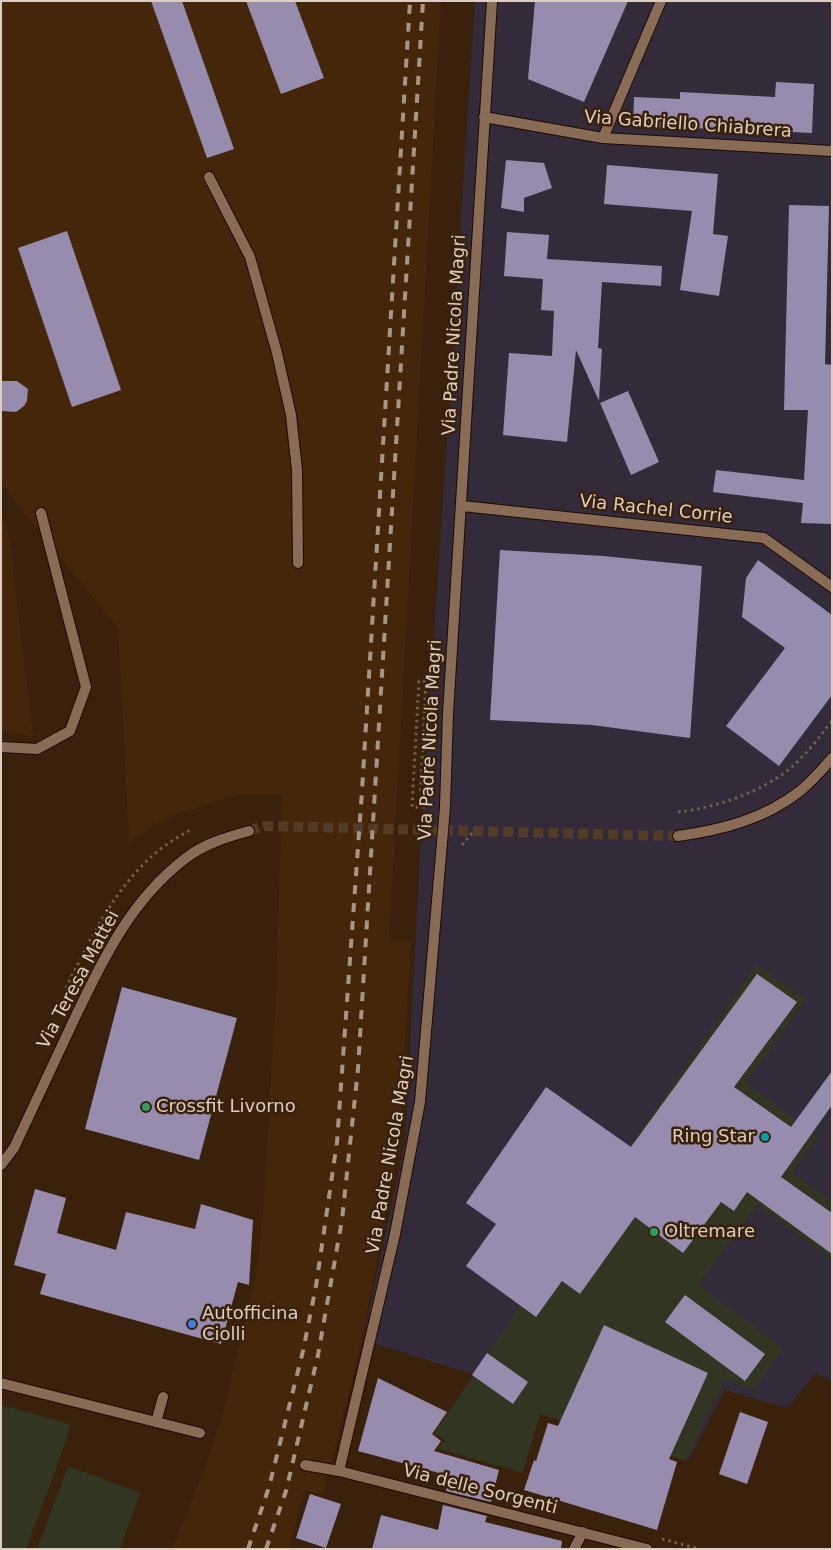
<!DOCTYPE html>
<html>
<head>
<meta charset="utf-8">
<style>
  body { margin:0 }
  #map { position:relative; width:833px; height:1550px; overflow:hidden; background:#39210c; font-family:"DejaVu Sans",sans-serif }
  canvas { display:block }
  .frame { position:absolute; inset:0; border:2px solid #decec1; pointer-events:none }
</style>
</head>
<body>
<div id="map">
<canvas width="833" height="1550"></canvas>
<div class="frame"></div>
</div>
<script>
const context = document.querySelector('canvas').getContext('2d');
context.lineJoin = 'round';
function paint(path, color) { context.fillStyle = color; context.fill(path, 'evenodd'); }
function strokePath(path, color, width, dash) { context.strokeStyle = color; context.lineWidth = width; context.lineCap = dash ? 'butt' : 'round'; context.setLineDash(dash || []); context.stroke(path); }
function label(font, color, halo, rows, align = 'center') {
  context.font = font + ' "DejaVu Sans",sans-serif'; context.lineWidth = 5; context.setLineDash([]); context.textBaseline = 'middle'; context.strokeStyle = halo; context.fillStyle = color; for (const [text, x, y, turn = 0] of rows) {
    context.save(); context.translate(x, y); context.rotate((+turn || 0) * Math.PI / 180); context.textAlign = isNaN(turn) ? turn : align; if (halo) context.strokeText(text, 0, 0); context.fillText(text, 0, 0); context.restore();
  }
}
const built = new Path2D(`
  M1,1h440l-52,939 22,2 -12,201 -39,206 -37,146 -19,-5 -15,59h-117l39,-98 12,-39 34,-141 6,-60 13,-217 6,-200h-41l-72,23 -40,25 -11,-214 -117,-144z
  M1,513l8,23 24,200 -32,-5z`);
const industrial = new Path2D(`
  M475,1h357v1381l-16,-9 -29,35 -62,-18 -36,69 -146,-63 -180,-56 42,-198 15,-287z`);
const green = new Path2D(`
  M756,965l50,34 -60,84 72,54 -26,36 40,28v58l-75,-54 -59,80 85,63 -29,42 -29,-11 -39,82 -146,-47 -17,59 -85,-24 7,-9 -11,-7 199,-292z
  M1,1405l69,19 -4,17 -40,108h-25z
  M68,1466l72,27 -20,56h-83z`);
const building = new Path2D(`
  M151,1h31l52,148 -27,9z
  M246,1h49l29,77 -43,16z
  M535,1h93l-44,101 -56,-23z
  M776,82l38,2 -2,49 -83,-4 -96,-2 1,-30 46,2v-7l95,5z
  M506,160l38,3 8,25 -28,10v14l-23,-4z
  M607,165l111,9 -5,60 15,2 -9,60 -39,-6 12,-79 -88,-7z
  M789,205l40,1 -4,158 7,1v159l-31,-1 2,-20 -90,-11 3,-22 88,10 4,-70h-24z
  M67,231l54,159 -49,17 -54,-159z
  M507,232l42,3 -2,24 115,7 -1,20 -59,-4 -4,66 4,1 -3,52 -23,-51 -9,92 -64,-7 6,-82 43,3 2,-45 -13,-1 2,-31 -39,-3z
  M1,381h16l11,8 -1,12 -3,5 -8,6 -15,-1z
  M628,391l31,71 -28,13 -31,-72z
  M500,550l103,6 99,10 -12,172 -98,-13 -102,-5z
  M758,560l74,55v80l-53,71 -53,-40 59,-78 -43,-31 4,-39z
  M757,974l40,28 -63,85 57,40 41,-56v34l-51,72 51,36v41l-85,-62 -13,19 -13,-9 -38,51 -48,-36 -55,77 -18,-13 -26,36 -70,-51 30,-42 -30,-21 80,-116 85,60z
  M122,987l115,31 -38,142 -114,-31z
  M35,1189l31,9 -9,35 59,17 10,-38 69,17 6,-25 52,16 -4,65 -11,-3 -17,62 -181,-50 6,-20 -32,-9z
  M685,1295l80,59 -20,27 -80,-59z
  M604,1325l104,48 -39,86 8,3 -20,68 -133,-40 10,-30 2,1 12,-38 10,3z
  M487,1353l41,29 -15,22 -41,-29z
  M378,1378l69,34 -15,22 9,7 -7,10 65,19 -8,32 -45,-11 4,-15 -92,-25z
  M740,1412l28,10 -21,62 -28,-10z
  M310,1494l31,10 -15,44 -30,-10z
  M443,1505l44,11 -2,6 77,19 -1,8h-189l9,-34 57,15z`);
const streetTunnel = new Path2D(`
  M249,831l15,-5 414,10`);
const path = new Path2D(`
  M420,804l6,-123h-7l-7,126h15
  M678,812c38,-4 87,-21 116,-47 14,-13 26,-29 38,-44
  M462,845l10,-12
  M66,988c30,-61 62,-129 127,-159
  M662,1539l38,10`);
const lane = new Path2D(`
  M209,177l41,80 27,96 14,62 6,55 1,93
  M1,747l36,2 33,-18 16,-44 -45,-174
  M156,1422l7,-25`);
const street = new Path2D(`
  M484,117l119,21 229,13
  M603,138l58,-137
  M462,506l302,32 68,49
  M678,836c43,-6 87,-17 122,-45 11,-9 22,-21 32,-33
  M1,1165l13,-17c19,-41 38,-82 58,-124 29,-61 58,-124 114,-166 18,-14 41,-21 63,-27
  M1,1383l199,50
  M305,1465l34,6 308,78
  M339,1471l56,-237 25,-132 25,-295 3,-94 44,-712
  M574,1549l9,-17`);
const rail = new Path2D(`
  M248,1549l21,-62 34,-136 13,-65 21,-144 25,-351 48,-790
  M266,1549l20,-58 32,-136 24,-135 16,-151 65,-1068`);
const markers = [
  [146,1107,5,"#2e9e5b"],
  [765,1137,5,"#0f9aa8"],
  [654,1232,5,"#2e9e5b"],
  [192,1324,5,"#3f7fe0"]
];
const streetNames = [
  ["Via Gabriello Chiabrera",688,125,4],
  ["Via Padre Nicola Magri",455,335,-87],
  ["Via Rachel Corrie",656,510,6],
  ["Via Padre Nicola Magri",431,740,-87],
  ["Via Teresa Mattei",79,980,-62],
  ["Via Padre Nicola Magri",391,1155,-80],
  ["Via delle Sorgenti",480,1490,14]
];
const poiNames = [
  ["Crossfit Livorno",156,1107],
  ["Ring Star",755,1137,"right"],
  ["Oltremare",664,1232],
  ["Autofficina",202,1314],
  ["Ciolli",202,1335]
];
paint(built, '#44260b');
paint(industrial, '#332b3a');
paint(green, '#323521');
paint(building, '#978cad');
strokePath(streetTunnel, '#523b27', 10, [10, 5]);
strokePath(lane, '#200900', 12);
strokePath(street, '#200900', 12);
strokePath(path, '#745f4d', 3, [2.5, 4]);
strokePath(lane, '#896c56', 10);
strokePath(street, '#896c56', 10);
strokePath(rail, '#a79585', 4, [9, 9]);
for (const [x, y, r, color] of markers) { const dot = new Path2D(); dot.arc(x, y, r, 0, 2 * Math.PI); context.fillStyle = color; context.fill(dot); strokePath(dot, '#39210c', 2); }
label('18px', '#decec1', '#39210c', streetNames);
label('18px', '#decec1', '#39210c', poiNames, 'left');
</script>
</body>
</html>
